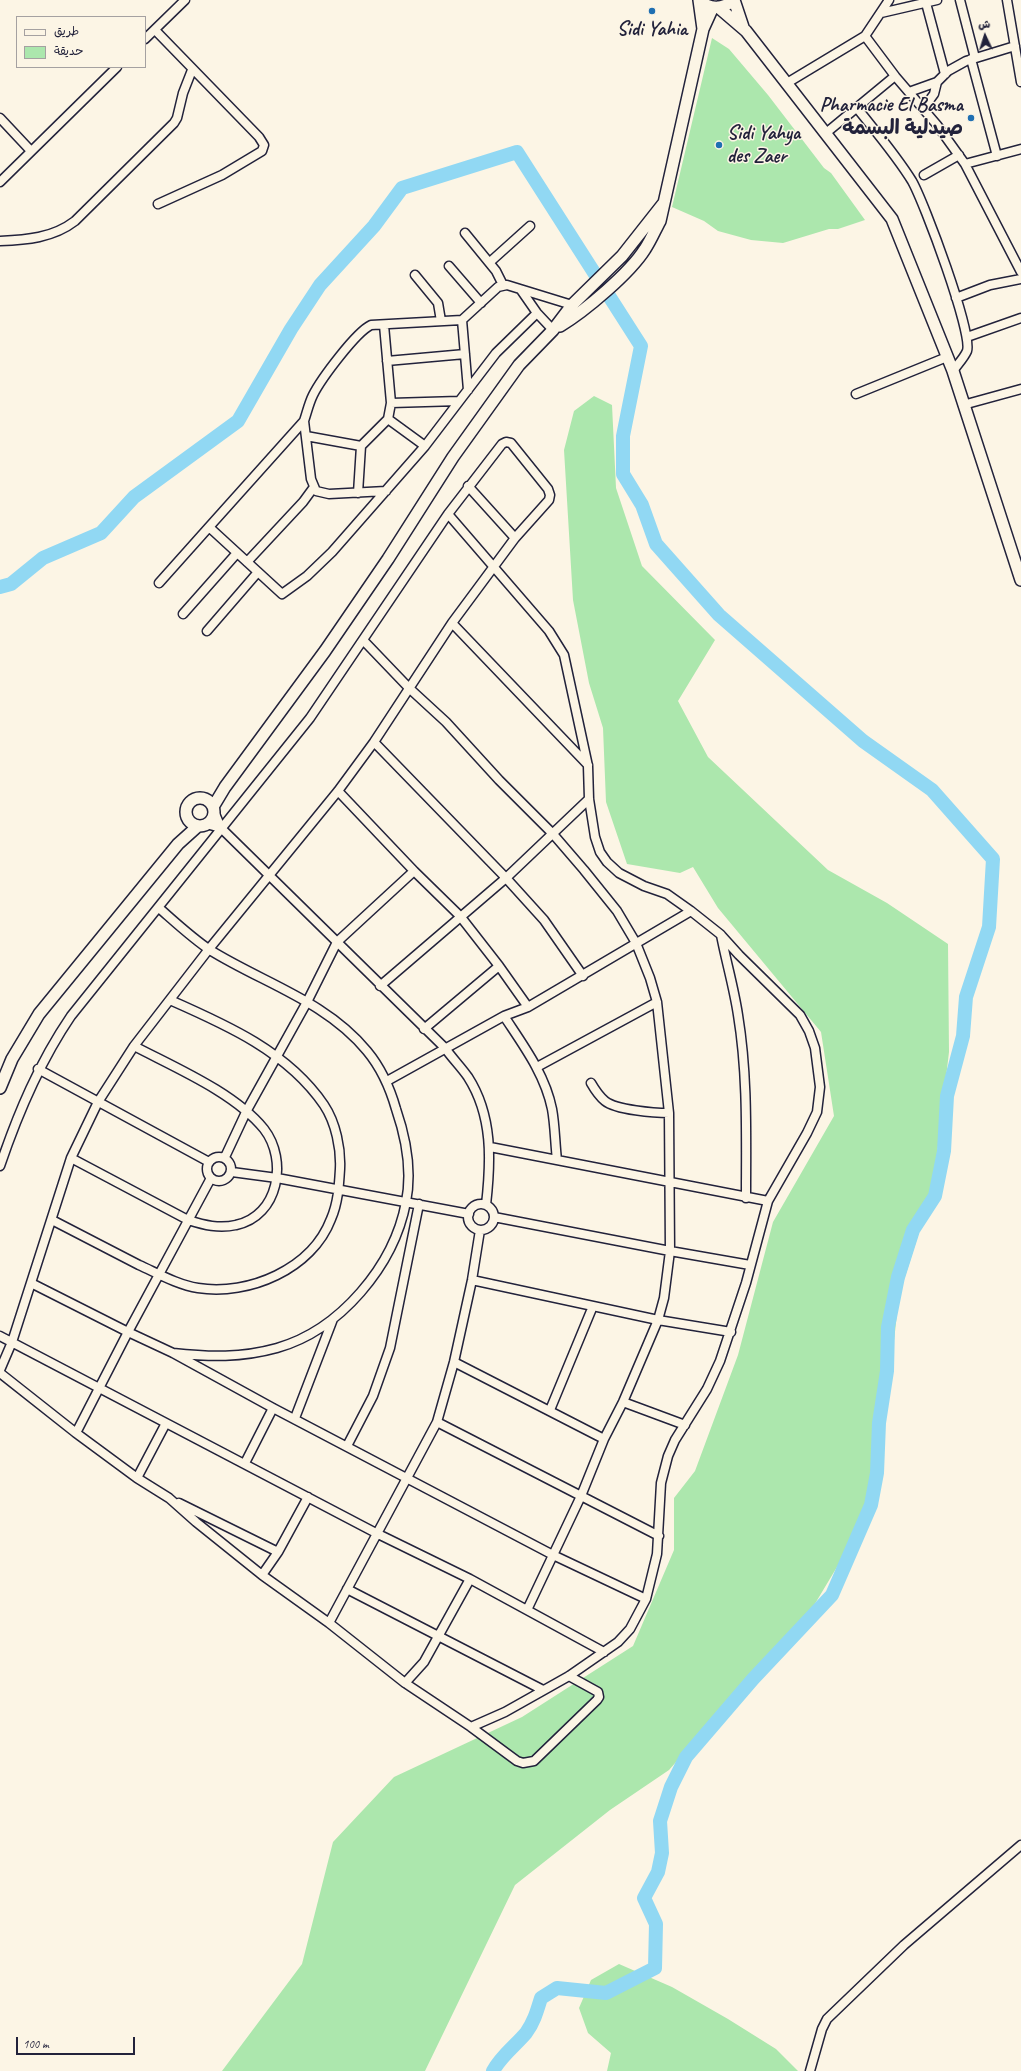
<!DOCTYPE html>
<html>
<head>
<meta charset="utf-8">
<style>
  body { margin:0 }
  #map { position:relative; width:1021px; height:2071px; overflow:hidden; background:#fcf5e5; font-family:Caveat,"Playpen Sans Arabic",sans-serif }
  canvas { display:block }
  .legend { position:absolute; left:16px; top:16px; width:130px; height:52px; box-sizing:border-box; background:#fcf5e5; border:1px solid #a5a1a1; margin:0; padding:5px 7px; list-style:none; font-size:12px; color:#22223b }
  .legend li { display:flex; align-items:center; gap:8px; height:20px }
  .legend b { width:20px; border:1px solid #a5a1a1 }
  .north { position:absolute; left:965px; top:16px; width:40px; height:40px; -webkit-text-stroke:3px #fcf5e5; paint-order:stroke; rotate:356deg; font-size:11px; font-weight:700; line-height:16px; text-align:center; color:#22223b }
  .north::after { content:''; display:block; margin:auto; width:14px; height:18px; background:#22223b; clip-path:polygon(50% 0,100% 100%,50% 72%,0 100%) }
  .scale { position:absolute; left:16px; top:2037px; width:119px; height:18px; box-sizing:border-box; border:2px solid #22223b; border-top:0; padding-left:5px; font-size:12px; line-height:14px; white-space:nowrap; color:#22223b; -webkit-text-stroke:3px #fcf5e5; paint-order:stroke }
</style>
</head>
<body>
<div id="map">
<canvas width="1021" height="2071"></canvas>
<ul class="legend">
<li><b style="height:5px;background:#fcf5e5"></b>طريق</li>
<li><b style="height:11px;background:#ace7ad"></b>حديقة</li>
</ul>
<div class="north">ش</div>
<div class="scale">100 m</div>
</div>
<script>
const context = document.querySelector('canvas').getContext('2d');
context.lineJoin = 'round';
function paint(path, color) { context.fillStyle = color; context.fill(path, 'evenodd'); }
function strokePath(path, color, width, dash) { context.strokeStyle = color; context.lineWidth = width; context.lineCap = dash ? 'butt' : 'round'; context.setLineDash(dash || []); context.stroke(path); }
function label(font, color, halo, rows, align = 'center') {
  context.font = font + ' Caveat,"Playpen Sans Arabic",sans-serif'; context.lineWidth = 3; context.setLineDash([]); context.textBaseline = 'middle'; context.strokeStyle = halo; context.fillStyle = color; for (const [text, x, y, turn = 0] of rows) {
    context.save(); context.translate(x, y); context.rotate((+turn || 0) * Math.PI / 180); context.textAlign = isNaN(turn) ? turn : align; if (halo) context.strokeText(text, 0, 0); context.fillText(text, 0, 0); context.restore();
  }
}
const green = new Path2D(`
  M712,38l17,11 39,46 56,73 7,5 34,47 -27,9h-9l-46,14 -32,-3 -33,-9 -14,-10 -32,-14z
  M594,396l18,9 4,83 26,78 73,74 -37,61 30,56 120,113 59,33 61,41 1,108 -16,136 -34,108 -23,206 -63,105 -144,163 -59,40 -95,75 -90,186h-203l80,-107 31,-122 61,-65 128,-60 111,-71 41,-96v-52l21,-27 43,-116 35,-133 61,-106 -13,-84 -103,-124 -25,-41 -13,6 -53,-9 -21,-62 -3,-74 -14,-45 -16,-83 -9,-150 10,-39z
  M619,1964l53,23 56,32 48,30 22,22h-191l4,-18 -23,-20 -9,-25 12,-28z`);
const river = new Path2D(`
  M0,587l11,-3 32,-26 58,-25 33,-36 104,-76 53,-92 29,-44 54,-59 28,-38 115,-36 124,194 -18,90v38l19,31 14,39 63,71 144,126 69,49 61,69 -4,68 -23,70 -3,39 -16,60 -3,55 -9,45 -22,34 -15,47 -10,50 -1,44 -8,52 -2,50 -6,32 -39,90 -79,84 -67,78 -15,30 -11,34 2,32 -4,19 -14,26 12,26 -1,44 -49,25 -49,-5 -16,10c-4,13 -7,24 -15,35 -11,13 -25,23 -33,38`);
const street = new Path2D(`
  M960,0l15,58
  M1007,0l14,82
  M926,3l19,71
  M881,13l56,-13
  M155,30l104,107 5,8 -2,6 -40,24 -64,29
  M145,39l40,-39
  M971,59l26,97
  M895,76l42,49 28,39 56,108
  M787,83l78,-47 24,-36
  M909,92l28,-10 11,-11 18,-10 49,-15
  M857,108c19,24 39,47 55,73 12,21 61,152 55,170 -3,7 -10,14 -14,20
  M923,109l11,-15 3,-12
  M0,118l31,33
  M826,133l69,-57 -30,-40
  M965,164l56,-15
  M924,175l35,-20
  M0,182l117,-115
  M465,233l31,38 7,14
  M0,241c26,-1 53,-3 75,-20l99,-98 3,-5 6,-25 9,-23
  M490,262l40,-36
  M449,266l32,37
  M415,275l23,28 3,18
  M521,290l16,23 16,17
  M956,298l34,-13 31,-6
  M537,313l-41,40 -71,93 -93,106 -25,24 -25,18 -73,-67 95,-106c3,-9 5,-18 9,-26 8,-16 43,-63 58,-70l91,-5 36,-33 9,-2 65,20
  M462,320l6,70
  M384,325l7,78 68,-2
  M967,337l54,-19
  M387,361l78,-7
  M856,394l91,-37
  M963,405l58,-16
  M388,419l37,27
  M304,421l7,58 5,12 13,3 57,-3
  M306,436l55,10
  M468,486l47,52
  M358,493l3,-47 27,-27 3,-16
  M448,514l101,117 15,24 24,111 1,33 6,38 5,15 7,10 12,11 25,13 23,8 24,17 29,23 19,21 61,60 9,16 6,17 5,39 -3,25 -10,21 -39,68 -22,82 -26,78 -13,28 -32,51 -7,16 -7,27 -4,71 -11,45 -16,30 -12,13 -49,34 -64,36 -34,15
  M247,562l56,-60 11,-15
  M159,583l50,-56
  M183,614l54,-61
  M452,623l136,142
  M207,631l51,-59
  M363,640l46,48 37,34 53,58 54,54 31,36 33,41 19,32 14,35 7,24 12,111 1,138 -6,47 -6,22 -35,82 -19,37 -23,57 -54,114
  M374,742l132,136 38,42 39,56
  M338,791l76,80 46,45 39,50 29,41
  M214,811l7,17 224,220c7,10 16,19 23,29 25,39 23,84 18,128
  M206,824l15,4
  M159,908c16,14 33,30 51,42 53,33 116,51 157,101 15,18 23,37 29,58 10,29 16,63 10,93 -12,64 -66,128 -129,146 -36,10 -67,9 -104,5
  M721,935c5,26 13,53 17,80 10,61 8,122 8,183
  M380,986l126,-108 83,-79
  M504,1016c19,29 41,58 48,93 3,16 3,34 5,51
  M424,1029l75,-63
  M537,1067l120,-65
  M38,1069l171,93
  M387,1081l117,-65 24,-9 163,-96
  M591,1083c4,7 8,13 14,18 11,9 50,12 64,12
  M490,1147l278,54
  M207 1169a12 12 0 1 1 24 0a12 12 0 1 1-24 0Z
  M225,1157l22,-47 60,-108 30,-60 77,-71
  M71,1158l117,62c16,5 31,9 48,5 43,-9 52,-65 28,-96 -29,-36 -88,-61 -130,-83
  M0,1166c18,-53 39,-103 71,-150l239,-298 138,-204 54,-70 4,-2 5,1 37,46 2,6 -1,5 -34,38 -63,85 -78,119 -36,49 -129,158 -75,97 -36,56 -27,56 -59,184 -12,28
  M232,1172l45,6 192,36
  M468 1217a13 13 0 1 1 26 0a13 13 0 1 1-26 0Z
  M494,1217l176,34 80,14
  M52,1220c29,15 58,30 87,45 18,8 39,20 59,23 51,8 114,-19 133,-69 7,-16 8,-33 9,-50 1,-20 -4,-46 -16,-64 -36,-53 -97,-80 -154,-105
  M472,1280l186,40 73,12
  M31,1283l97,49 45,21 100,55 280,147 93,44
  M0,1336l376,197 94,46 134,73
  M454,1362l150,77
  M0,1373l76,60 61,45 32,20 27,24 66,53 67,48 76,60 66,44 46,34 6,2 11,-2 63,-61 2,-3 -1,-5 -29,-16
  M623,1402l62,23
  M550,1410l43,-104
  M295,1418l38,-99
  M437,1422l222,114
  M76,1433l52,-101 83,-154
  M347,1446l26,-50 17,-48 29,-144
  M245,1463l28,-55
  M137,1478l29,-55
  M179,1503l99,49 -16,23
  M278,1552l30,-55
  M347,1589l196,101
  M329,1623l108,-201 17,-60 18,-82 8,-50
  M405,1683l19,-21 46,-83
  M810,2071l12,-42 5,-10 77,-74 117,-100`);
const secondary = new Path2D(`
  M699,0c11,10 24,9 35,0
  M699,0l4,29
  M734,0l9,27
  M718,7l28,24 146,188 61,152 68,209
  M560,326c25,-15 70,-53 85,-77 6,-9 10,-19 15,-28l43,-192 10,-22
  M186 812a14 14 0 1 1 28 0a14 14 0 1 1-28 0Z
  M213,807l12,-20 100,-136 63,-92 65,-102 66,-92 34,-35 19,-25 50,-49 41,-52
  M0,1088l12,-29 27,-45 139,-170 20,-18`);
const markers = [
  [652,11,4,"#1f6fb2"],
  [971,118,4,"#1f6fb2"],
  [719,145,4,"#1f6fb2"]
];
const poiNames = [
  ["Sidi Yahia",652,30],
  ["Pharmacie El Basma",963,106,"right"],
  ["صيدلية البسمة",963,129,"right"],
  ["Sidi Yahya",727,134,"left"],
  ["des Zaer",727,157,"left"]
];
paint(green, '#ace7ad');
strokePath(river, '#91d8f3', 14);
strokePath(street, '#22223b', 11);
strokePath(secondary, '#22223b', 14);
strokePath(street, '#fcf5e5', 8);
strokePath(secondary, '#fcf5e5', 11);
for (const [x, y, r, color] of markers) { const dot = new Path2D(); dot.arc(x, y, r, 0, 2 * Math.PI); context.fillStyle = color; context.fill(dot); strokePath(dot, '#fcf5e5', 1.5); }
label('bold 20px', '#22223b', '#fcf5e5', poiNames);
</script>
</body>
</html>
